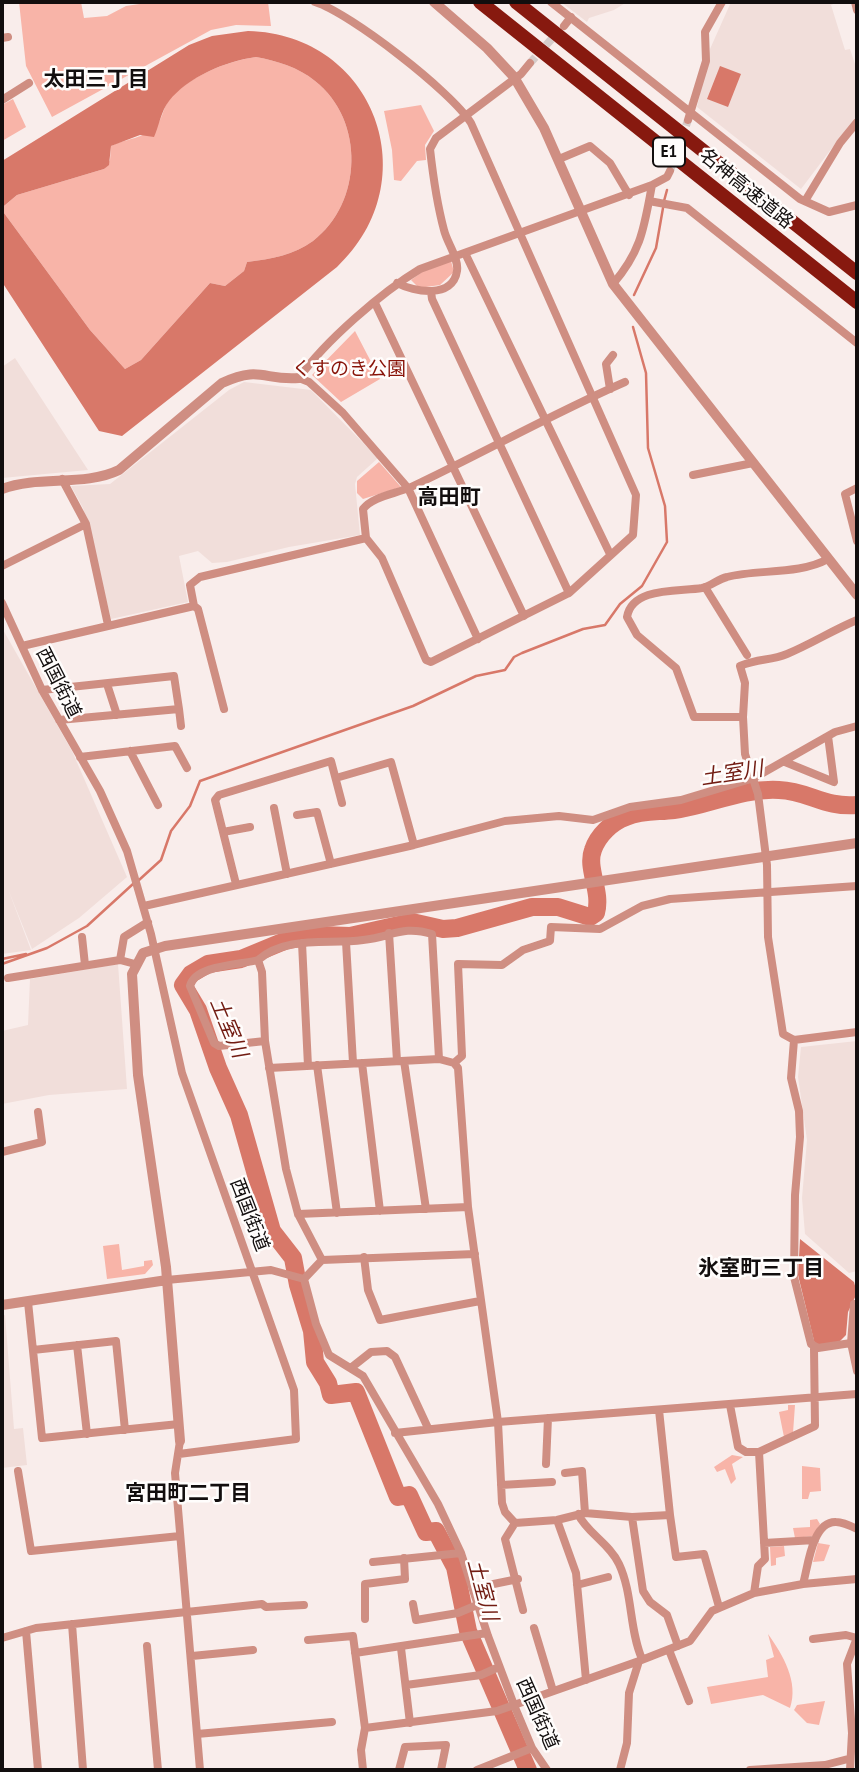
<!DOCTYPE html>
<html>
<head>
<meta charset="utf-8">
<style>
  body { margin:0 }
  #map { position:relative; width:859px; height:1772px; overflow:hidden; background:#f9edeb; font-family:"PT Sans Narrow",sans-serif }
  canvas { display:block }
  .frame { position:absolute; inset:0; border:4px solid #120e0e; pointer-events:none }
</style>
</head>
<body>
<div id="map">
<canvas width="859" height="1772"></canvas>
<div class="frame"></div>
</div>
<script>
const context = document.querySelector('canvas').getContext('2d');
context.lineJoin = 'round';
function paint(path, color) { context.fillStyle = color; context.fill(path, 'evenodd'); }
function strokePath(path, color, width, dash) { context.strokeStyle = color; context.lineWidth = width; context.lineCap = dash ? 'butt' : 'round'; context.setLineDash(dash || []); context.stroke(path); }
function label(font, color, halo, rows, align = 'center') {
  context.font = font + ' "PT Sans Narrow","Noto Sans JP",sans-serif'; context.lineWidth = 5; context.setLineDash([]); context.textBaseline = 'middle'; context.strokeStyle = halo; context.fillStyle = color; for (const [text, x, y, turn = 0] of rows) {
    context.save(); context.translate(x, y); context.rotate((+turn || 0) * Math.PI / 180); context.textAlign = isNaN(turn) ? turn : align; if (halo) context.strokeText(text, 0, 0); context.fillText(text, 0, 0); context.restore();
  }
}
const built = new Path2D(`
  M561,2h66l-13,8 -25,8 -2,4z
  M731,2h107l-7,3 14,45 5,-1 7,21v45l-56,74 -104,-82 13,-58z
  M15,358l73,112 -86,8v-111z
  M244,382l67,8 67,68 -21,19 -2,7 5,51 -71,12 -62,15 -15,1 -14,-12 -19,5 9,46 -77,17 -28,-111 -12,-22 39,-2 119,-94z
  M2,628l70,123 55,126 -48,41 -47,31 -24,-60 23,61 -29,4z
  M118,964l9,125 -78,6 -47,9v-73l26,-6 2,-46z
  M857,1041v230l-8,2 -44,-39 -3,-36 5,-58 -9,-63 3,-30z
  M5,1315l9,114 9,-1 4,37 -25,3v-152z`);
const green = new Path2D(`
  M19,2h62l3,16 23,-2 19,-10 27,-4h115l3,24 -35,-1 -25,5 -159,87 -26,-51z
  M256,57c21,4 42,10 59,24 50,39 48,122 -2,160 -19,14 -42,18 -66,21l-3,9 -19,15 -15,-3 -69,77 -16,9 -35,-39 -86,-117 -1,-6 14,-12 87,-26 6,-9 1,-14c14,-7 35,-8 45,-20 6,-6 7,-17 12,-25 19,-24 59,-40 88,-44z
  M13,99l13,28 -24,14v-36z
  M421,105l13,26 -9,14 1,15 -9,1 -16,20 -7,-1 -2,-30 -8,-39z
  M451,261l3,11 -14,13 -21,3 -8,-8 11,-8z
  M355,331l25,48 -39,23 -29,-27z
  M379,462l22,25 -38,12 -6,-6v-12z
  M119,1244l3,26 22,-4v-5l8,-1 1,5 -8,9 -38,5 -4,-33z
  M788,1405h7l-2,28 -9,4 -5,-25 9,-2z
  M732,1455l11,2 -11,7 4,15 -5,5 -6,-15 -8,3 -3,-5z
  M802,1466l18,2 1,23 -11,1 -2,7h-6z
  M817,1519l3,5 -7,12 -18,2 -2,-10 17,-1v-7z
  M818,1543l12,2 -6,16 -11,1z
  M784,1546l1,10 -9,2v7l-5,1 -1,-19z
  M768,1634c15,21 31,48 22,74l-27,-13 -52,9 -4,-17 61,-10 -2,-17 8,-3z
  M825,1701l-6,24 -12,-2 -13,-13 3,-5z`);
const water = new Path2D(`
  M248,31c127,3 181,150 89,236l-215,169 -23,-5 -97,-149v-121l187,-116 23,-9zM256,57c21,4 42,10 59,24 50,39 48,122 -2,160 -19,14 -42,18 -66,21l-3,9 -19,15 -15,-3 -69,77 -16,9 -35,-39 -86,-117v-7l13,-11 87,-26 5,-4 2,-19 29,-11 14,2c5,-11 7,-26 15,-36 19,-24 57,-40 87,-44z
  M720,66l21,8 -13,33 -21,-8z
  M800,1239l54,43 3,11 -9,19 -2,23 -7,7 -24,3 -17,-70z`);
const stream = new Path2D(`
  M664,201l3,-11
  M634,295l22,-47 7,-40
  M139,880l22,-20 10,-29 19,-25 10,-25 213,-75 63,-30 29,-6 9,-13 8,-4 61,-24 22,-4 15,-21 22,-18 25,-44 -2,-36 -17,-58 -2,-75 -13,-46
  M2,959l24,-5
  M2,964l45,-16 40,-22 46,-42`);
const river = new Path2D(`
  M528,1770l-60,-139 -13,-64 -19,-36 -10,1 -17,-37 -11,2 -42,-105 -25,3 -3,-12 -13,-21 -3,-31 -14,-46 -5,-27 -21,-27 -33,-116 -21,-47 -20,-58 -15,-25 8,-11 17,-10 33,-5 46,-19 32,-5 31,1 62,-14 31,7 14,-1 75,-21h26l32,10 6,-4c6,-22 -10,-45 -3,-63 5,-15 19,-28 33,-33 16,-7 32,-5 48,-7 37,-5 66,-22 105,-20 30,1 45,18 78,15`);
const minorTunnel = new Path2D(`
  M530,63l28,-31
  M670,171l18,-51`);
const minor = new Path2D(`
  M315,2c35,11 137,90 156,121l165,372 -3,40 -64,58 -138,69 -5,-2 -44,-102 -16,-20 -3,-29c10,-13 33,-15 48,-22 72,-34 141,-73 214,-105
  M551,2l249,197 29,13 28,-7
  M855,2l2,8
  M564,26l7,-9
  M2,38l6,-1
  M2,100l27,-17
  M688,120l18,-59 -1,-29 17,-30
  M559,159l31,-13 20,17 19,32
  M649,201l38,7 170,135
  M805,201l35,-58 17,-21
  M465,253l145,301
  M397,283c17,9 56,16 60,-12 2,-13 -10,-28 -13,-41 -7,-26 -11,-54 -14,-81l6,-11 85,-64 9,-11
  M613,284c29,-34 31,-57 39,-99l15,-8 3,-6
  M431,291l1,8 137,294
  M375,303l149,313
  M610,389l-4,-25 7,-9
  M693,475l60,-12
  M62,479l24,45 22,101
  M857,488l-12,6 12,47
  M828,559c-29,16 -71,10 -101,18 -9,2 -16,9 -25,11 -22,4 -70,-2 -75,29l10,18 39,33 18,49h49l2,37 13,40 9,71 1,72 15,97 11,6 63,-8
  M2,566l84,-42
  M705,587l42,68
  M2,603l40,87 58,101 27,60 24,83 31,139 112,317 2,49 -117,15
  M194,606l-4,-21 10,-8 166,-39
  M478,639l-70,-151 -65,-75 -34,-31 -10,-4c26,-37 83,-86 121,-109l232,-84
  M22,646l172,-40 4,3 26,100
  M107,684l10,31
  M42,690l132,-14 5,33
  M743,717l2,-34 -5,-17c19,-8 30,-5 47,-12 24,-10 46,-24 70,-34
  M59,720l120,-11 2,17
  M130,751l28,54
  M80,757l95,-11 12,22
  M785,762l49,20 -6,-46
  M336,778l55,-16 23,83
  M274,808l13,66
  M297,815l20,-3 14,52
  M223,832l27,-5
  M236,884l-21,-84 4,-5 112,-34 11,42
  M144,906l270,-61 91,-24 54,-5 34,4 37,-13 51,-7 73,-22 81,-46 22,-6
  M389,933l8,128
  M82,937l3,28
  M346,942l7,121
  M302,943l6,123
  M120,960l4,-23 24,-15
  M258,960c-18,5 -63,5 -68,26l24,57 5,3 46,-5
  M8,978l112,-18 15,4
  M794,1040l-3,38 8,33 1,26 -5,58 -1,82 17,67 7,4 33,-5 6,28
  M404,1061l22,148
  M362,1063l18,148
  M454,1063l8,-7 -4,-92 44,1 21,-15 27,-9 1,-14 49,2 42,-23 28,-7 187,-13
  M317,1065l20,148
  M269,1068l170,-9 15,4 4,5 10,139 30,215 4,81 3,9 10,11 42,-3 28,-7 47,4 38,-2 -11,-105
  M2,1152l40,-10 -4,-30
  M298,1214l170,-7
  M364,1257l4,33 12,30 100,-19
  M322,1260l-24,-46 -12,-45 -21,-128 -3,-69 -4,-12c29,-25 70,-15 105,-20 29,-3 39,-15 69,-6l7,125
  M304,1279l18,-19 153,-6
  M167,1280l104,-10 33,9 12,45 13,31 34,21 75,128 23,49 27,83 26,69 18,43 15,22
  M28,1302l14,136 137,-14
  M851,1343l3,-39
  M77,1345l10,89
  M33,1350l83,-9 9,89
  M352,1367l19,-15 16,-1 8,6 33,71
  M730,1405l8,42 8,5h13
  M395,1433l103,-11 359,-28
  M180,1441l-5,32 25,297
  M546,1464l2,-46
  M18,1471l13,80 149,-15
  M565,1473l17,-2 3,42
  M501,1485l51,-3
  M578,1514c9,19 31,29 41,50 14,30 10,65 23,95
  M670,1515l6,42 28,-3 15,53
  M632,1517l11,74 7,11 17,13 11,31
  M557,1520l19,53 10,107
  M515,1523l-10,16 18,71
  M764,1543l51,-3
  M373,1562l88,-9
  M803,1584c5,-17 9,-63 33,-62 7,0 15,4 21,7
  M577,1585l31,-8
  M474,1588l44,-9
  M754,1593l49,-9 54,-5
  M413,1604l3,16 42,-7 19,-8
  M365,1619v-35l40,-5 -1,-21
  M72,1624l11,146
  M534,1628l19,63
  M26,1631l12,139
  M2,1638l34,-10 226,-24 4,3 38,-2
  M813,1639l33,-4 11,3
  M308,1640l45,-4 12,92 -4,22 2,20
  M147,1646l11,124
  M401,1648l9,75
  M669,1650l20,51
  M355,1653l132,-20
  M192,1656l61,-6
  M406,1685l75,-10 18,-8
  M365,1728l132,-17 142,-50
  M197,1734l135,-12
  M399,1770l6,-23 41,-2 -5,25
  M477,1770l55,-22
  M620,1770l7,-27 2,-50 10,-32 51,-20 22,-30 42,-18 4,-27 7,-7 -6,-107 56,-26 -1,-78
  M750,1770l75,-5 23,-6
  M850,1770l2,-37 -5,-69 10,-26`);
const tertiary = new Path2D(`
  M434,2l53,46 27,29 30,51 69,156 244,311
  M2,489c37,-14 82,-2 117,-19l103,-87c39,-18 42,-2 77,-5
  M2,1305l165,-25
  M180,1441l-14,-174 -28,-192 -6,-101 11,-21 22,-7 692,-103`);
const motorway = new Path2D(`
  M480,2l377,300
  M516,2l341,271`);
const shields = [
  [669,152,32]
];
const shieldNames = [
  ["E1",669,152]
];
const streetNames = [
  ["名神高速道路",746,189,39],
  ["西国街道",58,683,63],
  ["西国街道",249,1215,69],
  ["西国街道",537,1714,66]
];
const parkNames = [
  ["くすのき公園",349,370]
];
const neighbourhoodNames = [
  ["太田三丁目",96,80],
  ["高田町",449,498],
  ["氷室町三丁目",761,1269],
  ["宮田町二丁目",188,1494]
];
const waterNames = [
  ["土室川",732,774,-9],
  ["土室川",228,1028,67],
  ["土室川",482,1590,75]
];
paint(built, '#f1deda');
paint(green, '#f8b4a8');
paint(water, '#d87869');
strokePath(stream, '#d87869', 2.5);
strokePath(river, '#d87869', 18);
strokePath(minorTunnel, '#d6ccca', 8, [8, 4]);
strokePath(minor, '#cf8e82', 8);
strokePath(tertiary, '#cf8e82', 10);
strokePath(motorway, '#87190f', 14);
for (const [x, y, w] of shields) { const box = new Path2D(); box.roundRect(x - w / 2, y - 14.5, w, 29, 5); context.fillStyle = '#fffdfc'; context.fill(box); strokePath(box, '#120e0e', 2); }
label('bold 18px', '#120e0e', null, shieldNames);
label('19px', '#120e0e', '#fffdfc', streetNames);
label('19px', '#881308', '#fffdfc', parkNames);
label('bold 21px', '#120e0e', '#fffdfc', neighbourhoodNames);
label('italic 21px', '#721c12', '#fffdfc', waterNames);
</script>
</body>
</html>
